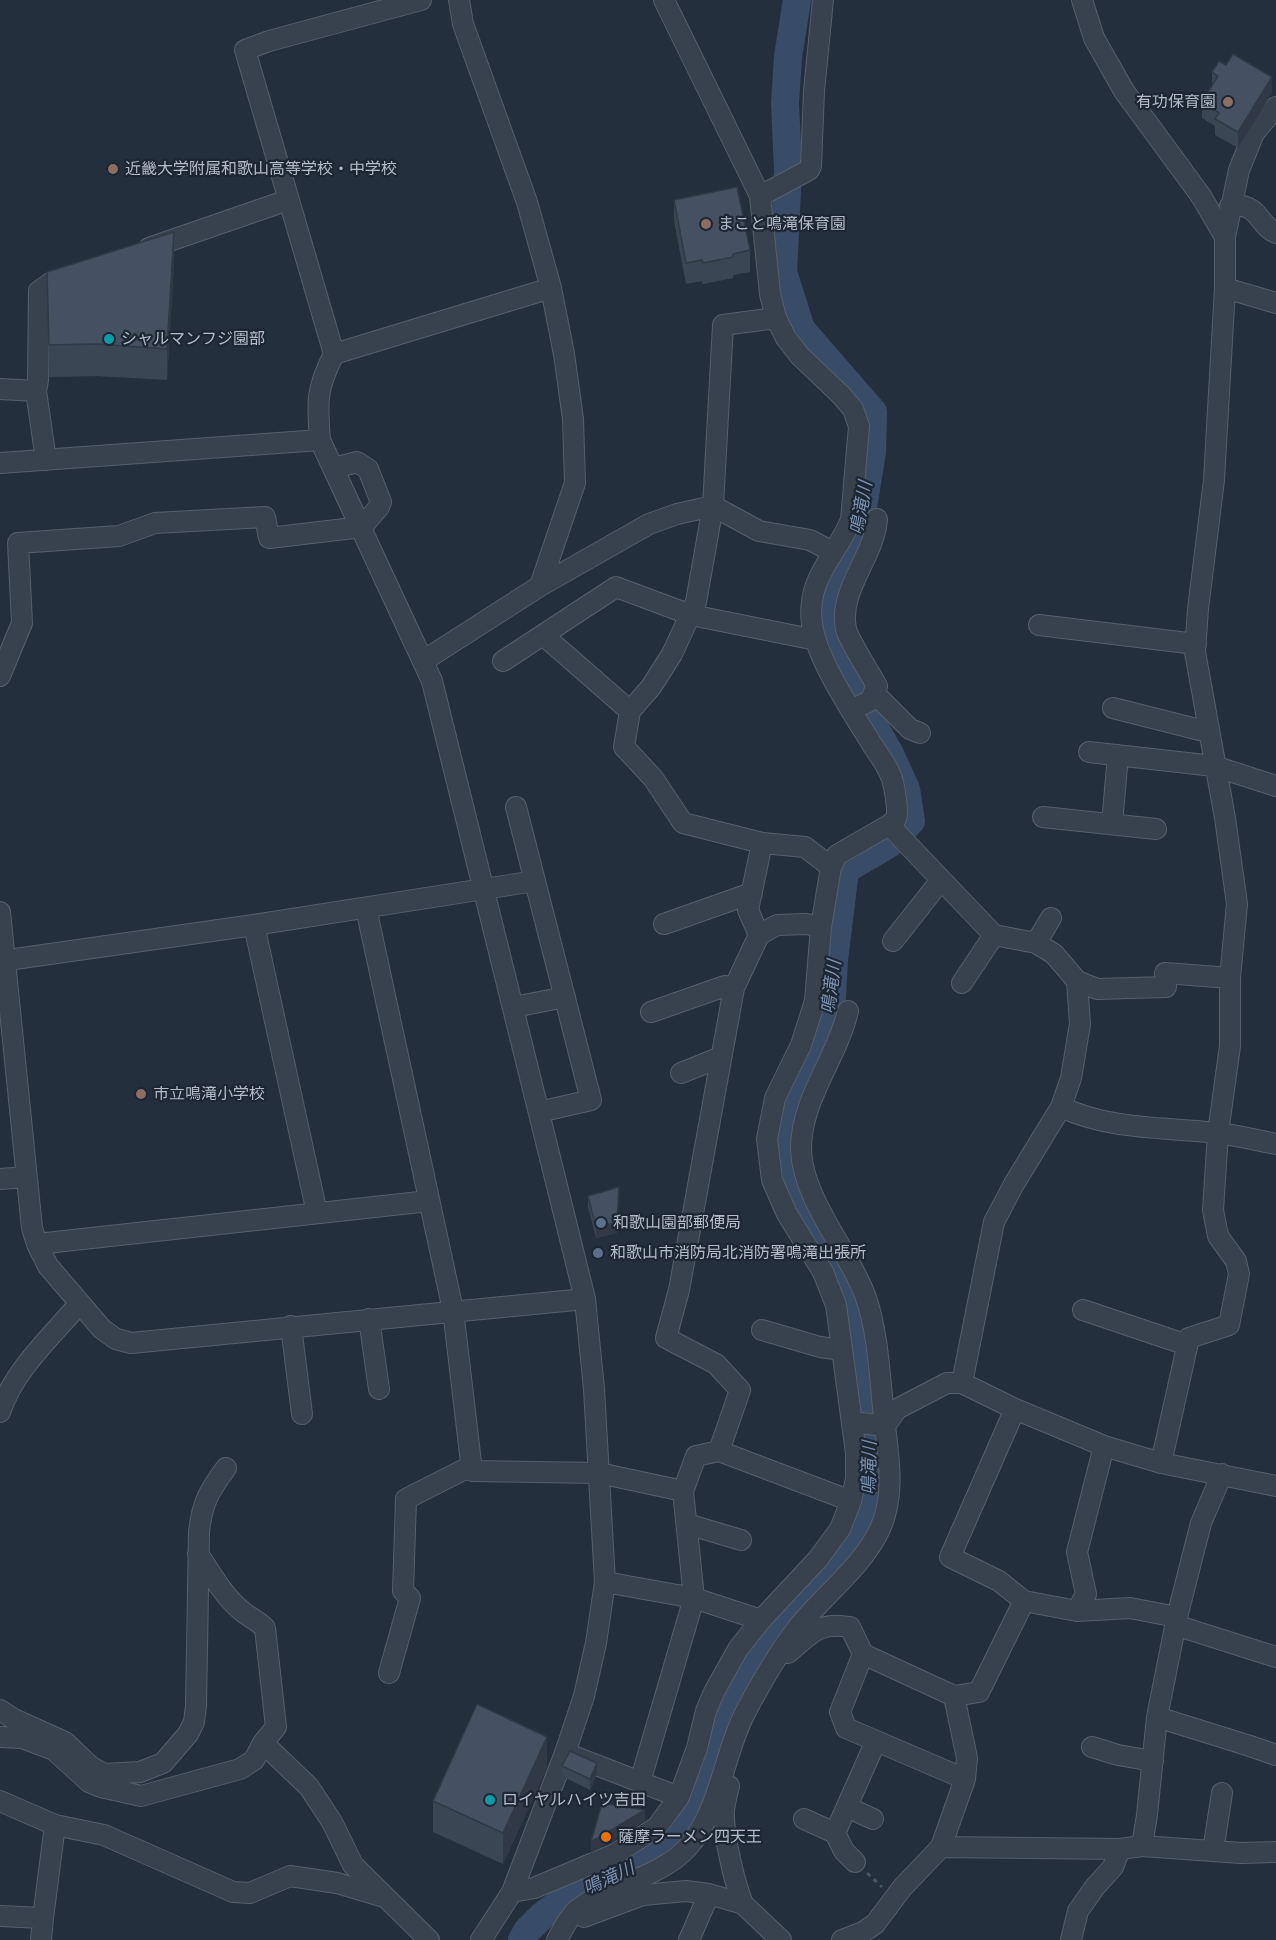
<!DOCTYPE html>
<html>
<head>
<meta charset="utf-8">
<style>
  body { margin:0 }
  canvas { display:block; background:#242f3e }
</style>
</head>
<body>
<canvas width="1276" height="1940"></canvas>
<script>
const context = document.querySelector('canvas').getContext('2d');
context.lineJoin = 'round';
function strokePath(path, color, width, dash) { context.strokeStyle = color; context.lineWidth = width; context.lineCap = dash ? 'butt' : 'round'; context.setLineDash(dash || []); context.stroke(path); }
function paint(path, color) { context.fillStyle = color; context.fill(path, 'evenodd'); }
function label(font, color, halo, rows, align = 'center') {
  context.font = font + ' "Open Sans","Noto Sans JP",sans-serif'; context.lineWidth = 4.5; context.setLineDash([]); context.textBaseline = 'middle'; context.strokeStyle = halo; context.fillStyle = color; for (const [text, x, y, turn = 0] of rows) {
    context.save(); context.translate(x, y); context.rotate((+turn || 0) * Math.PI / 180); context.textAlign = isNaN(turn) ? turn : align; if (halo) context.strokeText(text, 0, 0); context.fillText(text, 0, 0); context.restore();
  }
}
const river = new Path2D(`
  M522,1940l5,-9 15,-15 20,-15 83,-39 27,-25 17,-22 52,-127 26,-41 55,-61 24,-34 22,-40 5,-24v-44l-15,-98 -13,-60 -53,-99 -2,-35v-28l41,-110 3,-54 11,-90 44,-26 22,-23 -5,-32 -16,-35 -54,-94 -8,-50 14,-38 16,-34 14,-86 1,-40 -72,-83 -18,-57 5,-103 -3,-66 3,-46 9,-57`);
const path = new Path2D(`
  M867,1873l15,14`);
const minor = new Path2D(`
  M421,0l-152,41 -24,9 89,304c-18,35 -17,48 -14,86l112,241 153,618 9,90 11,193 -9,61 -12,53 -19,57 -53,139 -31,48
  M459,0l4,24 64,178 24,86 13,66 9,65 2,64 -35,103
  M1082,0l12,38 30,53 77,105 24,41
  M760,196l49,-26 2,-4 3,-75 9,-91
  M1230,206c5,0 11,-1 16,1 13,4 17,21 30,26
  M149,248l139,-48
  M1225,288l51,15
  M776,318l-53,7 -10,181 -17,96 -24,52 -21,33 -21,24 -6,36 29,31 30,45 79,20 43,4 26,20
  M334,354l217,-66
  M0,389l36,2 2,-11 1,-89 13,-9 18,-6
  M36,391l10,69
  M0,463l320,-23
  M1039,625l157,19
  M543,635l87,76
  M423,661l117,-75 109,-62 28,-10 36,-8 46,25 51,9 23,12
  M503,661l113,-74 75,28 125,25
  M0,676l22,-53 -4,-80 101,-7 36,-13 110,-6 4,21 93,-11 17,-20 2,-5 -13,-33 -11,-7 -23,6
  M874,693l36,36 10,4
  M1113,708l95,24
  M851,710l19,-9 7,-15c-7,-13 -28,-45 -31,-57 -8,-39 29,-73 31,-110
  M1089,752l125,14 62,20
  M516,807l75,293 -52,12
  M1043,817l113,12
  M1112,824l6,-69
  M889,825l105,110 42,8 18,11 23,27 3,43 -9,54 -10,29 -47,77 -20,38 -32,161
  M366,908l87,402 19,161 127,2 84,18 11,107 -54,184
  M0,912l32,316 5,16 11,22 54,63 14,10 15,4 454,-44
  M664,924l88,-31
  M254,925l63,288
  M759,935l-11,-25 14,-67
  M893,941l48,-61
  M1036,943l15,-25
  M0,961l254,-36 281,-44
  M1077,981l20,8 69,-2 -1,-14 65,5
  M962,983l32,-48
  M514,1007l51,-10
  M848,1011c-11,47 -47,88 -47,138 1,49 46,99 64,146 14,38 15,90 20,131l-32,-4
  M651,1012l74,-26 9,2
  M681,1073l40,-16
  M1061,1107c49,23 102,20 155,26 20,2 40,7 60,11
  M0,1179l26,-2
  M37,1244l392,-43
  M1083,1310l104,35
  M369,1319l10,70
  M291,1326l11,88
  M762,1330l58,17 22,3
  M1015,1409l-65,148 49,24 25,20
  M0,1412c14,-42 51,-75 80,-109
  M719,1451l21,-61 -24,-26 -50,-26 13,-48 55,-302 25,-53 18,-10 29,-1 15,3
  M1161,1463l28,-125 40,-13 10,-51 -3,-13 -18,-25 -5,-26 5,-77 12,-87v-68l7,-74 -12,-86 -30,-166 3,-43 16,-129 11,-192v-51l14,-67 15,-37 22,-26
  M683,1491l13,-35 23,-5 132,50
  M687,1524l54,16
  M605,1582l89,16 67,22
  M1077,1611l53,-3 47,9
  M1175,1625l101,32
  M788,1653c22,-18 30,-32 62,-26l13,27 -23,58 6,16 119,51 -24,68
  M863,1654l91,42 13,62 -2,21
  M389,1673l21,-75 -7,-7 3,-92 65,-33
  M954,1696l25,-4 45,-91 53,10 9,-17 -9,-42 27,-106
  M0,1710l14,9 51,23 25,24 14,8
  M1157,1717l93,29 26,9
  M0,1737l22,1 32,12 35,32 12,5 40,9 99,-27 14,-9 9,-17 13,-16 -11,-99c-8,-8 -15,-10 -23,-17 -18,-14 -31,-38 -44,-57
  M263,1743l46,44 23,35 21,43 76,75
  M1092,1747l26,8 35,6
  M573,1756l106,41
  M729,1786c-2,8 -4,16 -5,24 -1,25 10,71 19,94
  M101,1787l3,-13 36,-2 23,-9 25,-29 6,-12 2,-16 3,-174c3,-29 10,-41 27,-64
  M0,1801l55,24 49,10 129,57 17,1 40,-17 47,7 47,14
  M847,1807l26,12
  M804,1819l31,14
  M1142,1846l5,-31 10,-98 20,-100 24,-94 21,-49
  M1213,1851l9,-58
  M855,1862l-11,-11 -9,-18 41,-92
  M512,1892l22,-4 81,-34 42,-27 22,-30 18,-49 9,-37 8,-19 24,-43 23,-29 57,-61 22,-30 11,-28 5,-22v-26l-20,-148 -13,-33 -36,-58 -15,-34 -5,-41 8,-41 26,-53 14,-44 6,-74 10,-60 6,-12 52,-30c2,-2 5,-4 7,-6 3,-9 -2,-37 -6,-45 -4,-10 -11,-19 -17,-28 -18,-30 -57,-87 -61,-122 -6,-46 23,-66 39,-104l8,-94 -6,-17 -12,-14 -41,-39 -14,-18 -10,-20 -6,-24 -10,-98 -96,-196
  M0,1916l43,2 12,-93
  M584,1917l59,-22 43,-4 23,3 34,10 38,36
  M41,1940l2,-22
  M557,1940c5,-9 12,-24 20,-30 32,-26 83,-32 110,-62 33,-37 36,-91 57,-133 16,-31 34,-62 55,-89 26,-32 63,-59 81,-97 15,-33 9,-69 5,-103l12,-17 50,-26h15l53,26 89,37 57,17 115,23
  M689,1940l20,-46
  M842,1940l21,-8 12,-8 27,-36 39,-41 179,2 22,-3 99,7 35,-1
  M1071,1940l7,-29 17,-24 18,-20 7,-18`);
const wall = new Path2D(`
  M1212,72l60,21 -34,55 -23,-13v-9l-13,-8v-16l10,-16z
  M674,200l76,50v22l-17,3v3l-30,6 -1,-3 -16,3 -12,-63z
  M174,263l-7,117 -70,-4 -48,1 -2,-105z
  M588,1196l31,2 -2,35 -21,5 -8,-31z
  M562,1766l35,8 -7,16 -28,-14z
  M547,1768l-44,96 -70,-32v-31z`);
const shadedWall = new Path2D(`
  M1272,77v16l-34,55v-16z
  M174,232v31l-7,117v-31z
  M619,1187l-2,46 -21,5v-10z
  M547,1737v31l-44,96v-31z
  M597,1763v11l-7,16v-11z
  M645,1810v11l-54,32v-11z`);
const building = new Path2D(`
  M1233,54l39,23 -34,55 -23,-13 4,-6 -17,-11 16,-26 -6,-4 7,-11 7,4z
  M737,187l13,63 -17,4v3l-30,6 -1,-3 -16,3 -12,-63z
  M174,232l-7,117 -70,-5 -48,1 -2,-73z
  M619,1187l-2,35 -21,6 -8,-32z
  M477,1704l70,33 -44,96 -70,-32z
  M570,1751l27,12 -7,16 -28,-13z
  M602,1803l43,7 -54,32z`);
const markers = [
  [1228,102,6,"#8d6e63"],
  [113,169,6,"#8d6e63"],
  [706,224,6,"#8d6e63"],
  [109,339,6,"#0f9aa8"],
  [141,1094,6,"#8d6e63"],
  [601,1223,6,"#5c6f8a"],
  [598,1253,6,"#5c6f8a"],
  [490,1800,6,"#0f9aa8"],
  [606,1837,6,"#e8710a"]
];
const poiNames = [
  ["有功保育園",1216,102,"right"],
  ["近畿大学附属和歌山高等学校・中学校",125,169],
  ["まこと鳴滝保育園",718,224],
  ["シャルマンフジ園部",121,339],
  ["市立鳴滝小学校",153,1094],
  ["和歌山園部郵便局",613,1223],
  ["和歌山市消防局北消防署鳴滝出張所",610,1253],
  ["ロイヤルハイツ吉田",502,1800],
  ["薩摩ラーメン四天王",618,1837]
];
const waterNames = [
  ["鳴滝川",862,508,-80],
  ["鳴滝川",832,987,-83],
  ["鳴滝川",870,1468,-89],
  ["鳴滝川",609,1879,-25]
];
strokePath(river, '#394c67', 28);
strokePath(minor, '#565f6c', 22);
strokePath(path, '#44595c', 3, [4.5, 4.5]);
strokePath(minor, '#38414e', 20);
paint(wall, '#3b4654');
paint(shadedWall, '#303945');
paint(building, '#455162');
strokePath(building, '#303945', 1.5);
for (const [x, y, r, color] of markers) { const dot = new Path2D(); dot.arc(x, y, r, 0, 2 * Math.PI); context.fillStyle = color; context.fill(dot); strokePath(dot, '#1d2633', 2); }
label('16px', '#b4bcc9', '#1d2633', poiNames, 'left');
label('italic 18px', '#7c92b1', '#1d2633', waterNames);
</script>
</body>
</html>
